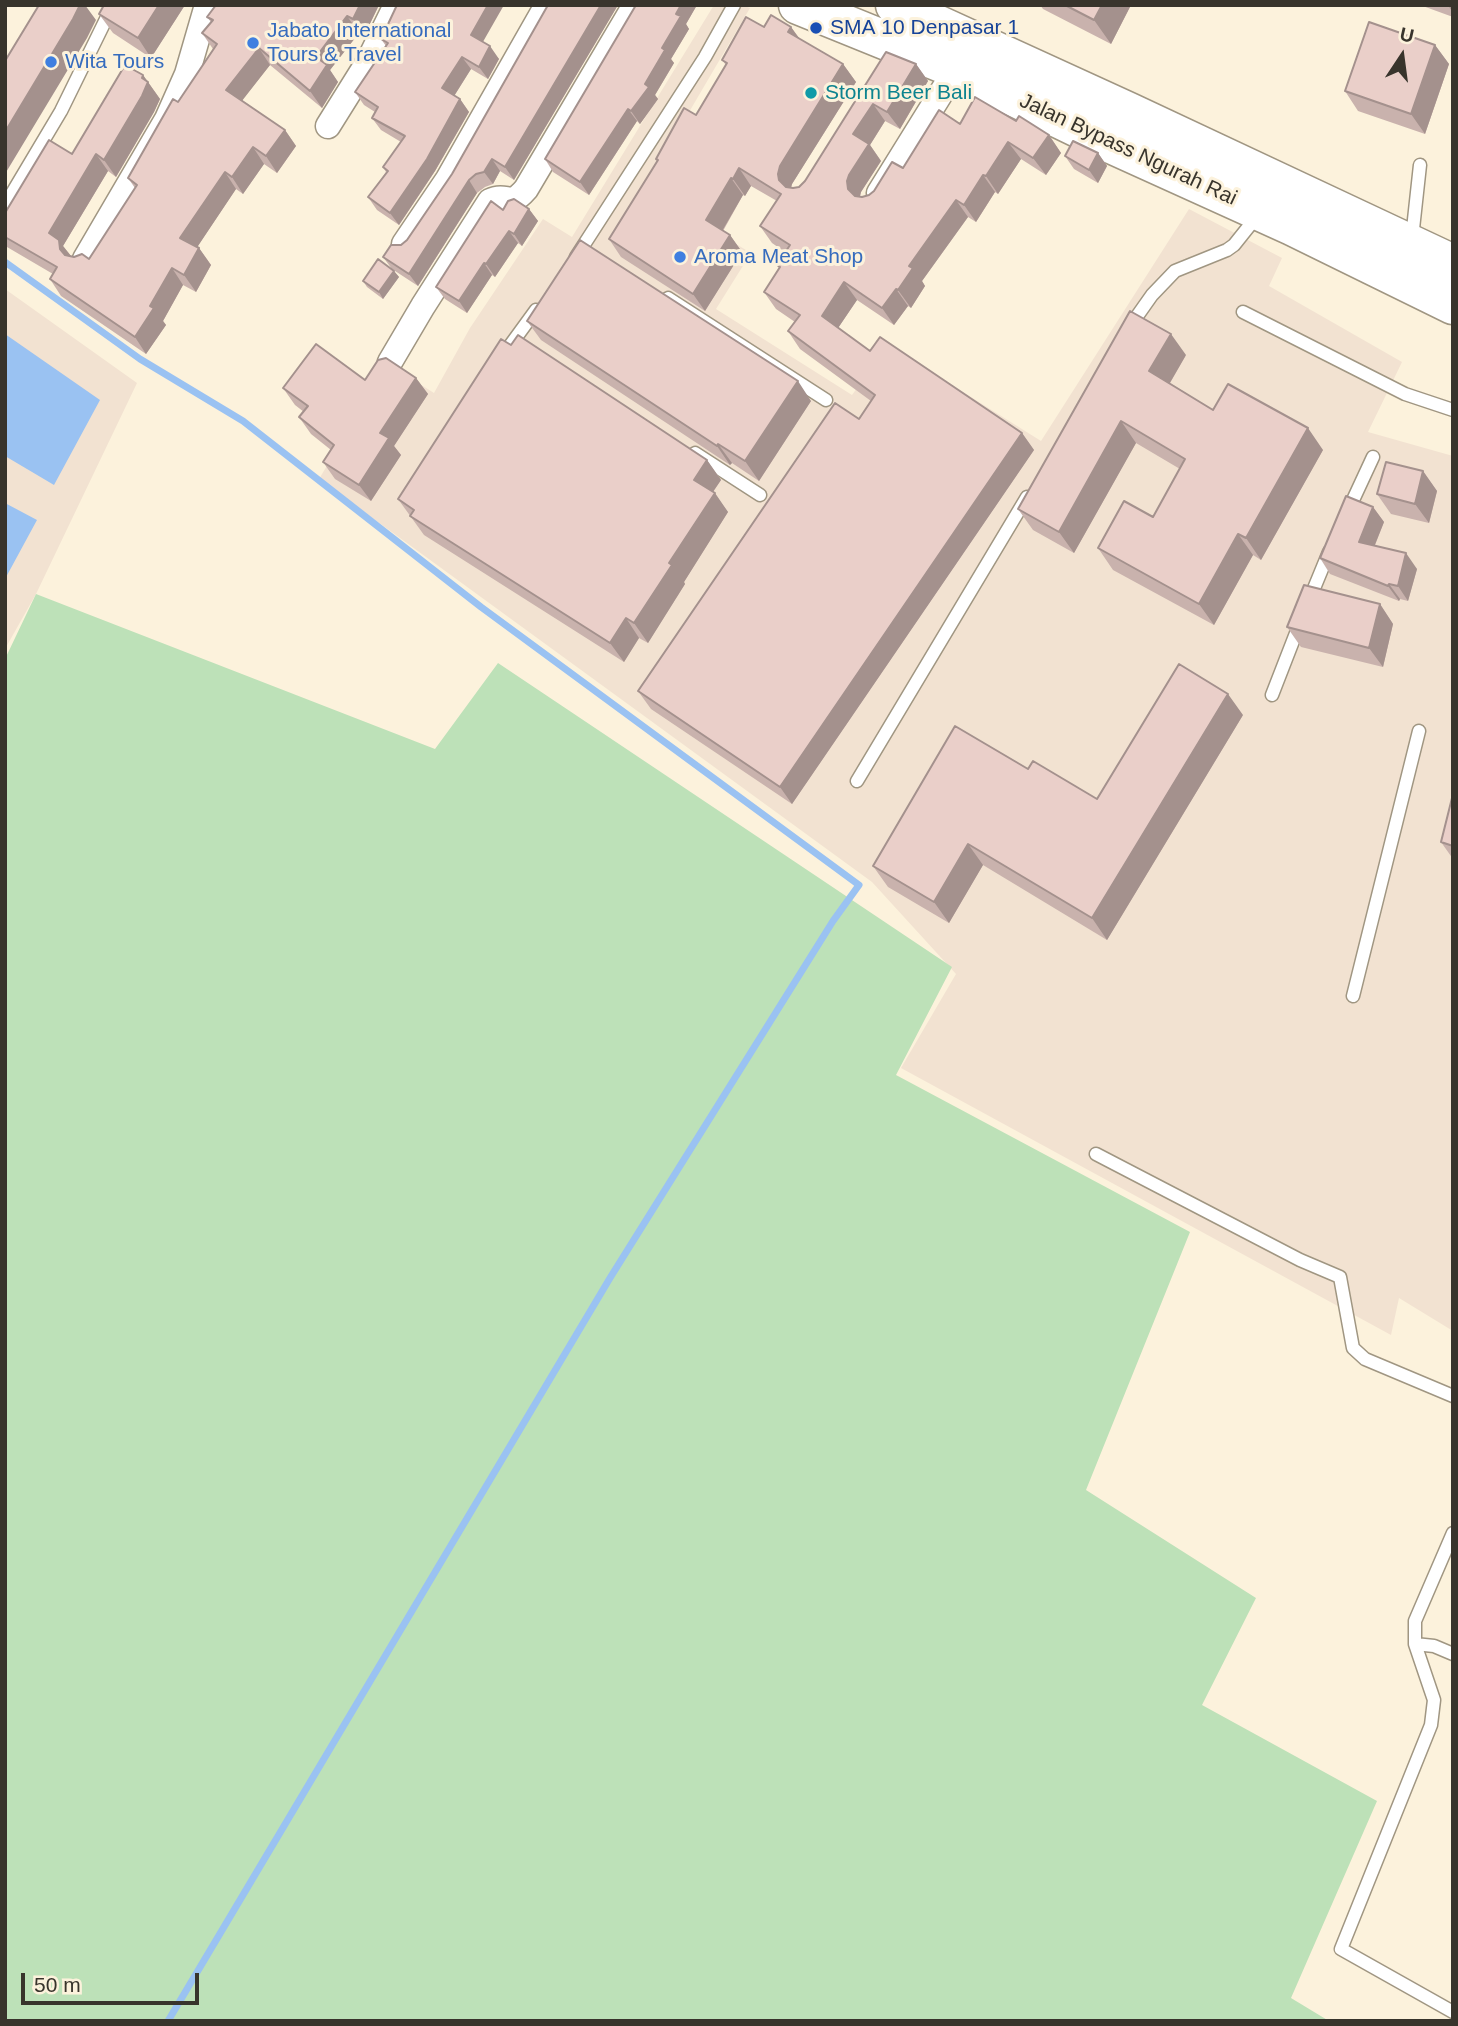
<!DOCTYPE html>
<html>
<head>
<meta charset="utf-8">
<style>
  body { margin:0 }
  #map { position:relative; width:1458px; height:2026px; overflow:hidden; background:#fcf2dc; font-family:Helvetica,sans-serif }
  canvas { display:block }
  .frame { position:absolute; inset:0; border:7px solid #38342c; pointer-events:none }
  .north { position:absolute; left:1367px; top:21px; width:70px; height:70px; -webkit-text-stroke:5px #fcf2dc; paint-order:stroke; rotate:13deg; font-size:19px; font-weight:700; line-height:28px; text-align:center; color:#38342c }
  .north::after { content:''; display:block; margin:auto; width:24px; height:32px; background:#38342c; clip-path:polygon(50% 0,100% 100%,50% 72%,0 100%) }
  .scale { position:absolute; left:21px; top:1973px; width:178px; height:32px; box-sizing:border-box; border:4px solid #38342c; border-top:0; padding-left:9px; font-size:21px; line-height:24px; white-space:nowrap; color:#38342c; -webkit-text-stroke:5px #fcf2dc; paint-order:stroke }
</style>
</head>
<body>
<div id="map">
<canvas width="1458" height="2026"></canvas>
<div class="frame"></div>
<div class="north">U</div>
<div class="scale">50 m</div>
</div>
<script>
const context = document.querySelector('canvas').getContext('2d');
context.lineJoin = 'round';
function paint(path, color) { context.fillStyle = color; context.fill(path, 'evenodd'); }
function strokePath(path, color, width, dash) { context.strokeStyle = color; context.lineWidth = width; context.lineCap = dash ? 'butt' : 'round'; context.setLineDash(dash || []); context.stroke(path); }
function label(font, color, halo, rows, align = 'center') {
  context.font = font + ' Helvetica,sans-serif'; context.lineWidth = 6; context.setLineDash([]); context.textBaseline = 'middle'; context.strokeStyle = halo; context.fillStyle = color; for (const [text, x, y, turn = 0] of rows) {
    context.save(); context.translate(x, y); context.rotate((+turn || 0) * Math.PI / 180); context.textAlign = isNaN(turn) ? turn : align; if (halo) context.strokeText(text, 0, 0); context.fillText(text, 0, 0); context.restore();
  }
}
const industrial = new Path2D(`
  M714,5h28l8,3 -106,181 107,64 -35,56 136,86 36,-50 153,96 148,-232 93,49 -13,28 133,76 -34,70 85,24v875l-54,-33 -8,37 -490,-267 55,-94 -84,-92 -553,-403 69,-115 46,29 36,-65 73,-109 29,18z
  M5,289l132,94 -101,211 -31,55z`);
const green = new Path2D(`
  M36,594l399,155 63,-86 454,304 -56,108 294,157 -104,258 170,108 -54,107 175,96 -86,197 38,23h-1324v-1362z`);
const water = new Path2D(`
  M5,334l95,66 -46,85 -49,-29z
  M5,503l32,17 -32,59z`);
const stream = new Path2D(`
  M5,262l135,97 103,62 238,186 378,278 -26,36 -223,357 -442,743`);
const lane = new Path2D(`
  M5,205l56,-94 52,-106
  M1412,238l8,-73
  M576,257l129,-200 29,-52
  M668,298l158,102
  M1243,312l162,82 48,16
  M1128,329l24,-34 23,-24 52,-21 7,-5 24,-30
  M501,358l35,-48
  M695,453l65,42
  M1347,513l26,-56
  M1308,603l21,-51
  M1272,695l28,-72
  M857,781l170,-284
  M1353,996l66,-265
  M1096,1154l204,106 40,17 13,71 12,11 88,37
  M1453,1533l-38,88v23l19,56 -3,25 -90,224 112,63
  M1415,1644l19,2 19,8`);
const street = new Path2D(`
  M328,126l40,-64 28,-57
  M879,193l77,-124
  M404,244l44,-65 99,-174
  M85,259l82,-140 20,-45 20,-69
  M390,362l33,-56 67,-105c18,-9 18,9 36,-12l109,-184`);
const highway = new Path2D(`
  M798,5l158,64 155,75 181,82 161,79
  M895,5l234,107 324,152`);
const wall = new Path2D(`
  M104,5h81l-34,53 -38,-25 -14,-19z
  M216,5h163l-15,31 -5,-3 -29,37 8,12 -16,26 -52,-43 -28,35 43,30 11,16 -19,27 -13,-9 -21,30 -7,-5 -39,58 2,1 12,17 -15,27 -13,-7 -20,36 3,4 -20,29 -85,-58 -11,-17 3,-5 -46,-27 -2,-2v-32l67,-59 71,-79 17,24 -6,13 -38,65 -8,-6 -45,75 8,10 18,3 46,-71 -7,-10 85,-129 -11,-16 9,-11 -4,-5z
  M548,5h70l-104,175 -14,-9 -7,13 -8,3 -8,6 -59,93 -26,-17 7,8 -16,22 -16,-12 -4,-6 29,-12 -9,-12 24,-17 45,-66z
  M636,5h61l-11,19 3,5 -18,30 3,4 -19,32 3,4 -18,25 -3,-3 -48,74 -36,-23 -8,-13z
  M1040,5h91l-20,39 -68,-35z
  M1420,5h33v12z
  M764,27h27l9,12 43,25 13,18 -64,102 -1,4 8,-1 6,-6 81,-129 30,12 12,17 -28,48 -15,-8 -15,24 11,16 -20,31 -1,5 9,-2 91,-71 56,-3 33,14 12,18 -15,22 -25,-16 -23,35 -3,-2 -19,30 -8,-5 -46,64 3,5 -14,22 -3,-2 -14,19 -37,-25 -19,28 32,23 152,82 12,17 -242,354 -141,-95 -13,-18 221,-272 12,-18 -71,-52 -12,-18 7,-9 -19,-13 -12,-17 15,-24 -2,-3 8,-13 -13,-9 -12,-17 17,-25 -26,-15 -6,10 -2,-1 -20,36 7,4 12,17 -37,59 -84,-54 -12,-18 48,-78 -1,-2 40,-44 30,-50 -4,-5z
  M381,39l102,3 16,17 -11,20 -17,-10 -17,27 6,3 9,13 -34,59 -36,54 -22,-15 -9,-13 18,-25 -3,-5 18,-25 -20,-12 -9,-12 3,-6 -11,-7 -9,-13 31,-46z
  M1435,45l14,19 -24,70 -67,-23 -13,-20z
  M1098,153l9,13 -9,17 -24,-14 -9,-13z
  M529,209l9,12 -16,25 -4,-3 -23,34 -3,-2 -25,38 -22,-14 -9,-12 67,-77z
  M527,321l284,80 -52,80 -27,-18 -2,2 -189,-125z
  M1186,355l-16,28 43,27 110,40 -62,110 -8,-5 -39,70 -101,-55 -15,-22 55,-31 27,-48 -44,-26 -62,110 -41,-23 -15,-21z
  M416,378l12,16 -34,52 7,9 -30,46 -36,-22 -12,-17 8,-12 -20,-16 -12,-17 5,-5 -9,-7 -12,-17 82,-8z
  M707,460l14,20 -8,12 15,20 -44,70 1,2 -37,59 -9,-5 -15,24 -200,-127 -26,-36z
  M1423,471l14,20 -8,32 -38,-9 -14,-20z
  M1373,507l11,15 -9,23 42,24 -9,32 -8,-2 -1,2 -69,-27 -10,-16z
  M1380,604l13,20 -10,43 -82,-20 -14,-20z
  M1243,715l-136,225 -124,-75 -34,58 -61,-36 -15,-21 155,-97 69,30z
  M1453,794v65l-12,-17z`);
const shadedWall = new Path2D(`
  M80,5h5l11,15 -9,18 -82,136v-42z
  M159,5h26l-34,53 -13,-20z
  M360,5h19l-15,31 -11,-17z
  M488,5h16l-24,42 -9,-12z
  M601,5h17l-104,175 -9,-13z
  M681,5h16l-11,19 3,5 -18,30 3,4 -19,32 3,4 -18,25 -9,-13 14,-27 31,-70z
  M1102,5h29l-20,39 -17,-24z
  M1448,5h5v8z
  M347,16l12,17 -29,37 8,12 -16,26 -12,-17 6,-34z
  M791,27l12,17 -15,-12z
  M1435,45l14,19 -24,70 -14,-20z
  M490,46l9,13 -11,20 -9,-12z
  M259,48l11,17 -32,41 -12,-16z
  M462,57l9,12 -20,32 -9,-13z
  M843,64l13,18 -64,102 -2,7 -11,-11 -1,-6 2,-8z
  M916,64l12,17 -28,48 -13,-17z
  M143,75l17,24 -6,13 -38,65 -12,-17z
  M460,99l9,13 -34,59 -36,54 -9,-12z
  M873,104l12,17 -15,24 11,16 -20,31 -2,7 2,7 -13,-17 -1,-8 6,-47z
  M628,109l9,12 -48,74 -9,-13z
  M285,130l11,16 -19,27 -11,-17z
  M1049,135l12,18 -15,22 -13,-17z
  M1008,142l13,17 -23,35 -12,-18z
  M253,147l11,17 -21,30 -11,-17z
  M1098,153l9,13 -9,17 -9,-13z
  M96,154l12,17 -45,75 8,10 1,10 -23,-33z
  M492,159l8,12 -7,13 -9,-12z
  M739,168l12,18 -6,10 -12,-17z
  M225,172l11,17 -44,66 -12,-17z
  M983,175l12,17 -19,30 -12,-17z
  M731,178l12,17 -25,43 -12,-18z
  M469,180l8,13 -59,93 -9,-12z
  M956,200l12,17 -46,64 3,5 -14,22 -13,-18 11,-24z
  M529,209l9,12 -16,25 -8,-12z
  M509,231l9,12 -23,34 -9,-13z
  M730,235l12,17 -37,59 -12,-17z
  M199,248l12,17 -15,27 -12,-17z
  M484,263l8,12 -25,38 -8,-12z
  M172,268l11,17 -20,36 3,4 -20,29 -11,-17 15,-31z
  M394,271l5,6 -16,22 -4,-7z
  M844,282l13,18 -23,34 -12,-18z
  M896,289l12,17 -14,19 -12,-17z
  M1171,334l15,21 -22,38 -15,-22z
  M416,378l12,16 -34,52 7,9 -30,46 -12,-16 21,-52z
  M798,381l13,20 -52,80 -14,-20z
  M1121,421l15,22 -62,110 -15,-21z
  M1308,428l15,22 -62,110 -15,-22z
  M1022,433l12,17 -242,354 -12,-17z
  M718,444l14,19 -2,2 -13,-19z
  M707,460l14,20 -13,19 -14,-19z
  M1423,471l14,20 -8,32 -14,-19z
  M715,493l13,19 -44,70 1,2 -37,59 -14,-20 35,-60z
  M1373,507l11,15 -14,35 -11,-15z
  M1238,534l15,21 -39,70 -15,-21z
  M1406,553l11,16 -9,32 -10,-15z
  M1389,584l11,15 -1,2 -11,-15z
  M1380,604l13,20 -10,43 -14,-19z
  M626,618l13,20 -15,24 -14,-19z
  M1228,694l15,21 -136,225 -15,-22z
  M968,844l15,21 -34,58 -15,-21z`);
const building = new Path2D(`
  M39,5h41l-7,14 -68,113v-71z
  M104,5h55l-21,33 -39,-24z
  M216,5h144l-7,14 -6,-3 -31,41 11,8 -17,26 -51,-43 -33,42 59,40 -19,26 -13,-9 -21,30 -7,-5 -45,66 19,10 -15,27 -12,-7 -22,38 4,2 -19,29 -85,-58 7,-12 -52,-30v-24l44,-73 23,14 53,-89 18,10 -1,3 6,4 -6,14 -38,64 -8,-6 -47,79 10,7 1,9 5,6 9,2 8,-3 7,5 48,-74 -9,-7 45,-79 5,3 39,-58 -15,-11 11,-13 -6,-3z
  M397,5h91l-17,30 19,11 -11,21 -17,-10 -20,31 18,11 -33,60 -37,54 -22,-16 20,-26 -5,-4 22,-31 -33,-18 6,-11 -23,-15 33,-49 -7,-4z
  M548,5h53l-96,162 -13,-8 -8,13 -8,2 -7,6 -60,94 -26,-17 8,-12h10l6,-5 45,-66z
  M636,5h45l-5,9 5,2 -19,32 3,2 -20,34 4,3 -18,24 -3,-2 -48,73 -35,-23z
  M1065,5h37l-8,15z
  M771,15l20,12 -3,5 55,32 -63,102 -2,8 1,6 7,7 7,1 6,-1 6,-6 81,-129 30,12 -29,48 -14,-8 -20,30 16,10 -20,31 -2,6 1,8 7,7 7,1 7,-2 5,-4 18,-29 11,6 36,-58 21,14 15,-27 41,24 3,-5 30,19 -16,23 -25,-16 -22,34 -3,-1 -19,30 -8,-5 -47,66 4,2 -15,22 -2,-1 -14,19 -38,-26 -22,34 48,35 10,-14 142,96 -242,354 -142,-96 197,-288 24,16 16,-24 -87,-64 12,-16 -36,-23 16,-25 -3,-2 13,-20 -30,-19 21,-32 -42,-26 -6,11 -2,-1 -25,42 24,15 -37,59 -84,-55 49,-79 -2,-1 28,-51 12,7 31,-52 -5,-3 24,-43 18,10z
  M1369,22l66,23 -24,69 -66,-23z
  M1073,141l25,12 -9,17 -24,-14z
  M514,199l15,10 -15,25 -5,-3 -23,33 -2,-1 -25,38 -23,-14 55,-86 12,9 5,-9z
  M580,240l218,141 -53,80 -27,-17 -1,2 -190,-125z
  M378,259l16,12 -15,21 -16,-11z
  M1130,311l41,23 -22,37 64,39 15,-26 80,44 -62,110 -8,-4 -39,70 -101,-56 26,-47 29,16 32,-58 -64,-38 -62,111 -41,-23z
  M518,335l189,125 -13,20 21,13 -46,70 3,2 -38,58 -8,-5 -16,25 -200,-127 4,-6 -16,-11 103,-160 10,6z
  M316,344l49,36 13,-20 8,-2 30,20 -36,55 9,5 -30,47 -36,-23 11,-17 -35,-28 9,-11 -25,-18z
  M1386,462l37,9 -8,33 -38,-10z
  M1346,496l27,11 -14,35 47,11 -8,33 -9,-2 -1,2 -68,-28z
  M1304,585l76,19 -11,44 -82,-21z
  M1179,664l49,30 -136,224 -124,-74 -34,58 -61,-36 82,-140 73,43 5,-8 64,38z
  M1453,794v52l-12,-4z`);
const markers = [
  [816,28,7,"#1a4fb4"],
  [253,43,7,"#3f7fe0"],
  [51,62,7,"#3f7fe0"],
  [811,93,7,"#0f9aa8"],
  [680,257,7,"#3f7fe0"]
];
const transitNames = [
  ["SMA 10 Denpasar 1",830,28]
];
const shopNames = [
  ["Jabato International",267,31],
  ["Tours & Travel",267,55],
  ["Wita Tours",65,62],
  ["Aroma Meat Shop",694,257]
];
const cultureNames = [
  ["Storm Beer Bali",825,93]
];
const streetNames = [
  ["Jalan Bypass Ngurah Rai",1128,150,25]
];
paint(industrial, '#f2e2d1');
paint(green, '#bde1b8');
paint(water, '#9ac2f2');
strokePath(stream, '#9ac2f2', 7);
strokePath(lane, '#a09682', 15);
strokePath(street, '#a09682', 27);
strokePath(highway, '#a09682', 41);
strokePath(lane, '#fff', 12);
strokePath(street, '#fff', 24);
strokePath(highway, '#fff', 38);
paint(wall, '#c9b2ad');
paint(shadedWall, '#a4918d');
paint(building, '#eacfc9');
strokePath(building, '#a4918d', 2);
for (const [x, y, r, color] of markers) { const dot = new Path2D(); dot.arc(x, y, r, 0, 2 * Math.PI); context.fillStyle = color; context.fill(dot); strokePath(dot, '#fcf2dc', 2.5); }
label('21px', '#164399', '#fcf2dc', transitNames, 'left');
label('21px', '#366cbe', '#fcf2dc', shopNames, 'left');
label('21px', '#0d838f', '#fcf2dc', cultureNames, 'left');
label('21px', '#38342c', '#fcf2dc', streetNames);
</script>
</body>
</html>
